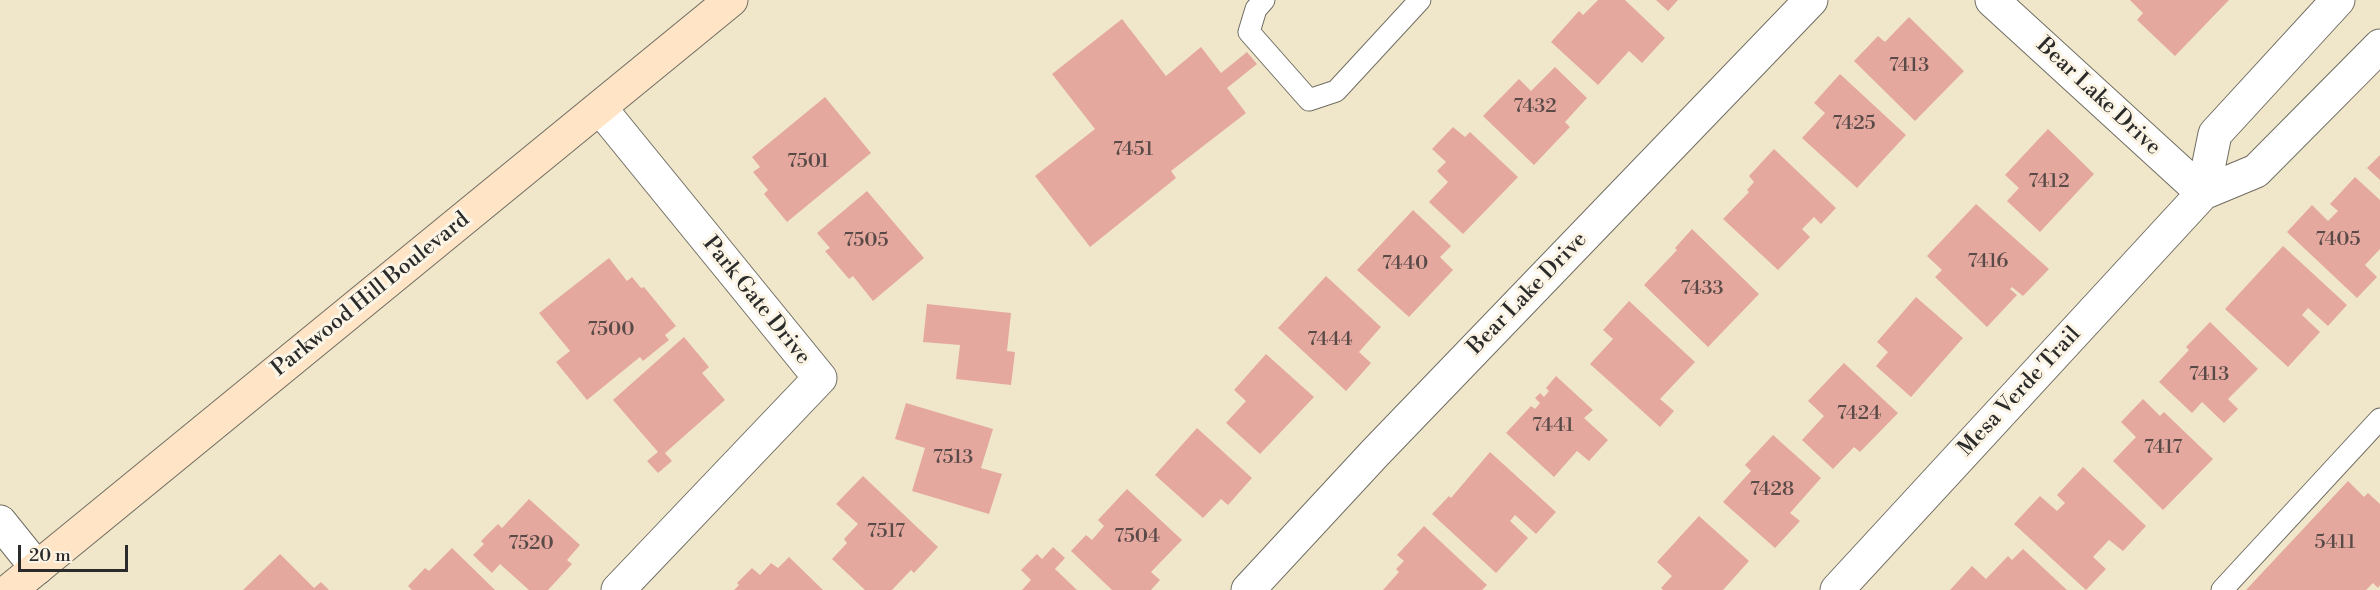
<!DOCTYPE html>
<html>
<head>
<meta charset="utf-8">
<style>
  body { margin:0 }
  #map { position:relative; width:2380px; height:590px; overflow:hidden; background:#f0e7ca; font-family:"Libre Bodoni",serif }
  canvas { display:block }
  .scale { position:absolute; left:18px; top:545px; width:110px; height:27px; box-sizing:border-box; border:3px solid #2b2b2b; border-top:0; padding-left:8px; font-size:18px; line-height:21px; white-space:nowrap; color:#2b2b2b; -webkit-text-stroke:4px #fcf5e5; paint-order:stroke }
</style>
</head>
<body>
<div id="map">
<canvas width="2380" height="590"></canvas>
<div class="scale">20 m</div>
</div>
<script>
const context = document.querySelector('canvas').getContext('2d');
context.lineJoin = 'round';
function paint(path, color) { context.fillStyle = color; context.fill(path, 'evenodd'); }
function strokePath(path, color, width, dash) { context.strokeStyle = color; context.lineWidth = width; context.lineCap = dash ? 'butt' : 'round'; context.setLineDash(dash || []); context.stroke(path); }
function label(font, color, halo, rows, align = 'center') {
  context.font = font + ' "Libre Bodoni",serif'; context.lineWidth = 6; context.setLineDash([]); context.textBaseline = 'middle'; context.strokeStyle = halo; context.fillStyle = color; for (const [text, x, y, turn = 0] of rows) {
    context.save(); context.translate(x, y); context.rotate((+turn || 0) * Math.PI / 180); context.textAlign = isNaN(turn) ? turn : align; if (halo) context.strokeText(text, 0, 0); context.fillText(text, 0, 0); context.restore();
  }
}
const building = new Path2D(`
  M1598,0h27l40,38 -23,25 -13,-12 -31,34 -47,-43 28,-31 4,4z
  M1656,0h22l-10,11z
  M2130,0h99l-54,56 -38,-36 6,-7z
  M1909,17l55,54 -49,50 -61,-60 24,-25 7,6z
  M1122,19l44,57 35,-29 20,26 26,-21 10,12 -30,24 19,25 -75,58 5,7 -86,69 -55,-71 60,-47 -43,-55z
  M1555,67l32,31 -22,24 5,5 -36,38 -51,-49 36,-37 12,12z
  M1840,74l66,61 -49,53 -55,-50 23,-25 -11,-10z
  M825,97l46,56 -84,69 -23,-28 4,-4 -15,-18 7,-5 -8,-10z
  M1453,127l12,10 5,-5 48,45 -55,57 -34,-32 19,-20 -11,-11 9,-9 -14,-13z
  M2048,129l46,45 -54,58 -33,-31 12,-13 -14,-13z
  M1774,149l62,59 -15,16 -7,-7 -12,12 8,8 -32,33 -55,-51 26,-27 -2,-2 7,-8 -5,-6z
  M2380,155v25l-13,-12z
  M2355,177l25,23v49l-15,16 12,12 -20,21 -70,-66 25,-27 16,16 10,-10 -8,-7z
  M867,191l57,67 -51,43 -20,-25 -4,3 -24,-28 5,-3 -13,-15z
  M1976,204l73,65 -26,27 -11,-9 -2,2 7,6 -30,32 -52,-50 7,-7 -15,-14z
  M1413,210l38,36 -11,11 13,13 -44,47 -52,-47z
  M1692,229l67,65 -51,53 -64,-62 33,-35 -2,-2z
  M2283,246l64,59 -19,21 -20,-18 -6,7 18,17 -32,35 -63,-58z
  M609,258l18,23 5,-4 9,11 3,-1 32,39 -11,9 4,5 -26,21 -3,-4 -53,43 -31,-38 14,-11 -31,-38z
  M1326,276l55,51 -22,25 12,11 -25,28 -68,-63z
  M1916,297l47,41 -52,59 -35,-31 12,-14 -11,-10z
  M1629,301l66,61 -35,37 14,12 -14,16 -70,-63 23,-25 -10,-9z
  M927,304l84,9 -4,38 8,1 -4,33 -55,-6 4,-34 -37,-3z
  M2210,322l48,47 -30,30 10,10 -14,14 -22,-21 -10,11 -33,-31 30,-32 -3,-3z
  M684,337l25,30 -7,6 23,27 -60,53 7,8 -14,12 -11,-12 11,-9 -45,-52z
  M1266,354l48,43 -54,57 -34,-31 20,-22 -12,-11z
  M1844,363l54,50 -38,39 -6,-5 -21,22 -31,-29 22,-24 -16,-15z
  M1556,376l37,34 -9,8 24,22 -19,21 -12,-10 -23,26 -48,-44 25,-27 4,3 5,-6 -5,-5 5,-5 4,4 5,-6 -3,-3z
  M2143,399l17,17 4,-4 49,47 -50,51 -50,-49 23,-24 -15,-15z
  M906,403l87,26 -12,39 21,6 -13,40 -77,-23 13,-43 -30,-9z
  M1197,428l55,50 -24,27 -7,-6 -18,19 -48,-43z
  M1773,435l48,43 -31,35 10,8 -25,27 -52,-46 28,-31 -6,-6z
  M1490,452l66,60 -20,22 -21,-19 -5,6 18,17 -32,35 -64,-59 17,-18 2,2z
  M2083,467l63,59 -23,25 -14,-11 -16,17 13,12 -20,21 -72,-66 26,-28 17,15 8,-8 -8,-8z
  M863,476l75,71 -24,26 -3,-3 -19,20h-27l-33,-31 15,-16 -3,-4 14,-15 -22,-20z
  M2348,481l16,16 4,-4 12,11v81l-2,3 -5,-5 -7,7h-120z
  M1127,489l55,51 -31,32 9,8 -9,10h-39l-41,-39 15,-16 6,5 12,-14 -6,-6z
  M529,499l51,46 -13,15 5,4 -24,26h-19l-29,-26 -8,9 -19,-18 11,-11 -3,-3 17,-17 4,4z
  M1699,516l50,45 -26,29h-60l-2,-2 11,-12 -15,-14z
  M1424,526l63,59 -5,5h-99l16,-18 -3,-3 8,-8 -7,-6z
  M1053,547l12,11 -10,11 22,21h-55l9,-10 -10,-10 16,-16 5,5z
  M452,548l43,42h-83l-4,-4 17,-18 4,3z
  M2023,549l44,41h-117l22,-24 14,13 22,-23 4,4z
  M280,554l34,34 7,-6 8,8h-86z
  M789,557l34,33h-89l5,-5 -2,-2 15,-15 8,7 11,-12 7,5z`);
const lane = new Path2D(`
  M1264,0l-8,9 -7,23 60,68 27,-9 84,-91
  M2222,590l158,-171`);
const street = new Path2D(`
  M1992,0l211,193
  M600,108l220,270 -202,212
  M2203,193l12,-59 123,-134
  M0,522l37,46
  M1248,590l127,-137 436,-453
  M1837,590l366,-397 53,-22 124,-125`);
const secondary = new Path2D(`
  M10,590l721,-590`);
const numberNames = [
  ["7413",1909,66],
  ["7432",1535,107],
  ["7425",1854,124],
  ["7451",1133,150],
  ["7501",808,162],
  ["7412",2049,182],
  ["7405",2338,240],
  ["7505",866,241],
  ["7416",1988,262],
  ["7440",1405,264],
  ["7433",1702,289],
  ["7500",611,330],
  ["7444",1330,340],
  ["7413",2209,375],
  ["7424",1859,414],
  ["7441",1553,426],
  ["7417",2163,448],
  ["7513",953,458],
  ["7428",1772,490],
  ["7517",886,532],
  ["7504",1137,537],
  ["5411",2335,543],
  ["7520",531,544]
];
const streetNames = [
  ["Bear Lake Drive",2098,97,43],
  ["Bear Lake Drive",1528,294,-46],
  ["Parkwood Hill Boulevard",371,295,-39],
  ["Park Gate Drive",756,301,51],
  ["Mesa Verde Trail",2020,392,-47]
];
paint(building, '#e4a89f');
strokePath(lane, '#706d63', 23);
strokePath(street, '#706d63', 35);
strokePath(secondary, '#706d63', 35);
strokePath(lane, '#fff', 21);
strokePath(street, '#fff', 33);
strokePath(secondary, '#ffe4c6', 33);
label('20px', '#594a48', null, numberNames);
label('22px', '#2b2b2b', '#fcf5e5', streetNames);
</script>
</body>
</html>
